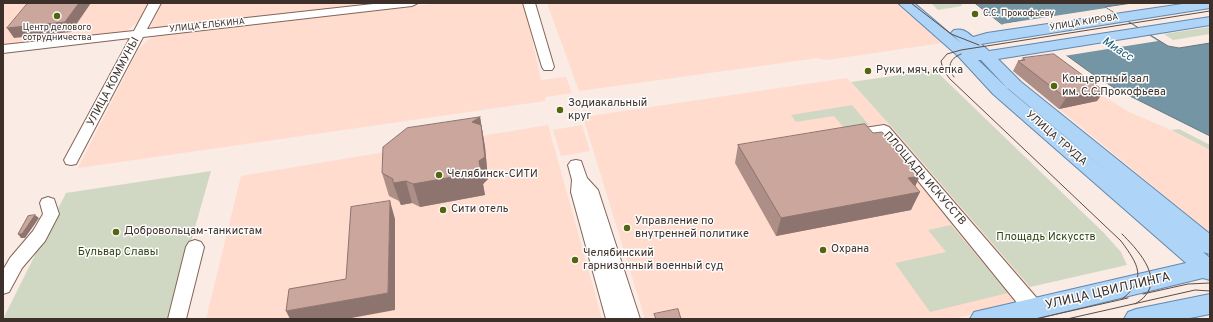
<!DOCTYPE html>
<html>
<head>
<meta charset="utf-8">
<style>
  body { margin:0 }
  #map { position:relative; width:1213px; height:322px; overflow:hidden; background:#faebe5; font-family:Overpass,sans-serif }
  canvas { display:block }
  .frame { position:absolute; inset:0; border:4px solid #3d2f29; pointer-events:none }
</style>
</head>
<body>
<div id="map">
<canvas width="1213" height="322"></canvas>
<div class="frame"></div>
</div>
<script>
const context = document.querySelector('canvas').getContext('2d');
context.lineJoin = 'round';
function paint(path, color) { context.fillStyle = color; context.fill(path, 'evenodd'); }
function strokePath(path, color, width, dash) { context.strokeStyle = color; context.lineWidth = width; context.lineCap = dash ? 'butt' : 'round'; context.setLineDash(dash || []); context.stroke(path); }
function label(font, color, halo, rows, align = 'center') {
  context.font = font + ' Overpass,sans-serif'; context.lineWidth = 3; context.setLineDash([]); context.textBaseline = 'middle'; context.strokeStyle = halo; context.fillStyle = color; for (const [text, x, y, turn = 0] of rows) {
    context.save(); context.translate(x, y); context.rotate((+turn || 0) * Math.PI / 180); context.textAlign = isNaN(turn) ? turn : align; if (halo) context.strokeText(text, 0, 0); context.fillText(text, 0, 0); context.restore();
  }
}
const built = new Path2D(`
  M3,3h146l-11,19 -12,9 -123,15z
  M162,3h234l-240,26 -4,-2 -1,-2z
  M441,3h83l17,77 25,-3 6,16 -27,4v4l-467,67 61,-120 13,-11z
  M547,3h351l44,40 -115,17 -9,-2 -239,33z
  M1013,71l56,4 60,37 35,15 46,23v83z
  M847,78l50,55 143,166 -87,20h-308l-62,-202z
  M548,125l54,194h-396l35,-143z
  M582,125l8,26 -29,5 -8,-26z`);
const green = new Path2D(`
  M931,3h30l1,3 -24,4z
  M1210,27v7l-37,6 -9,-6z
  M935,70l168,162 18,20 6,13 -97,22 -133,-154 -46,-51z
  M852,105l17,20 -24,4 -11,-13 -38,6 -5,-7z
  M1179,129l31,16v5l-39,-20z
  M211,171l-42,148h-166l63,-126z
  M951,225l57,68 -78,19 -35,-49 51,-11 -18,-22z`);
const water = new Path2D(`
  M975,3h157l-27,4 63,39 11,2 31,-5v93l-94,-47 -25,-16 -72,-52 -17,3z`);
const pier = new Path2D(`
  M1106,8l52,33 -94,15 -45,-33 -15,2 -2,-1z`);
const minor = new Path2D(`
  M149,3h12l-14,26 235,-26h36l-6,3 -269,31 -67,127 -5,1 -5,-1 -2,-4 66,-122 -127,15v-8l131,-14z
  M523,3h12l19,64 -2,3h-8l-2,-3z
  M884,125l5,2 152,176 2,6 -2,6 -7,2 -7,-2 -146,-180 -30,5 -5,-2 -2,-3 2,-3 5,-2z
  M576,160l5,1 6,17 11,12 42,129h-34l-35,-127 1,-12 -4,-15 3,-4z
  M48,197l6,2 5,15 -14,27 -23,27 -13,24 -6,2v-24l7,-12 23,-27 10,-17 -3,-11 2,-4z
  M195,240l6,2 3,5 -18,72h-18l18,-72 3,-5z`);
const major = new Path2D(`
  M898,3h16l47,40 -10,-10 3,-3c8,-2 12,1 19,7l14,-4 202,-30h21v5l-229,36 8,7 221,-34v8l-212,34 23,23 189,152v20l-7,-2 7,6v22l-7,-2 -169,41h-64l4,-7 212,-49 -193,-169 -35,-38zM978,60h3l28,30 100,83 -104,-87z
  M1210,294v20l-25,5h-61l4,-7 8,-3z`);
const tram = new Path2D(`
  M911,3l40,31 28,11
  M954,77c-7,-10 -5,-18 7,-23
  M1122,234c14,14 41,42 23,62 -2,3 -7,6 -10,8
  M1143,294l45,-10 22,-1
  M1122,299c26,-20 16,-35 -1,-58l-171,-162 -7,-9 -2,-9 6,-7 14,-4 249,-39
  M1035,319l93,-21
  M1067,319l128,-29 15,1`);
const wall = new Path2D(`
  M1023,58l81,33 -7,10 -38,8 -46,-38 5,-10 3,-1z
  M480,117l5,30 3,32 -5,5 2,11 -65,12 -8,-4 -11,2 -2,-4 -10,-5 -7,-23z
  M873,133l47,43 -5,10 -4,24 -135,26 -41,-73 3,-18z`);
const shadedWall = new Path2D(`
  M79,3h12l-20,29 -57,6 -7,-10z
  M1104,91l-7,10 -38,8 7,-11z
  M480,117l5,30 3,32 -5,5 2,11 -65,12 -7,-23 59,-62z
  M920,176l-8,17 8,-1 -9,18 -135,26 5,-18 127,-40z
  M406,181l6,22 -11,2 -8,-22z
  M390,201l5,18v91l-49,9h-56l-4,-8 102,-18z
  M35,215l4,3 -14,20h-4l-3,-4z`);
const building = new Path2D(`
  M28,3h51l-14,19 -58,6z
  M1054,54l50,37 -38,7 -48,-37 7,-1 -2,-2z
  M480,117l-8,5 9,3 4,32 -6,4 2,11 -68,12 -7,-3 -13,2v-4l-11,-6 1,-26 24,-19z
  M865,124l8,9 9,-1 38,44 -12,2 12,14 -139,26 -43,-73z
  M390,201l-2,92 -102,18 3,-22 57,-10 5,-72z
  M35,215l-13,19h-4l10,-18z
  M678,309l3,10h-25l-2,-5z`);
const markers = [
  [975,14,4,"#54650e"],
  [57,16,4,"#54650e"],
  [868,71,4,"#54650e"],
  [1054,86,4,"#54650e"],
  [560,110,4,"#54650e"],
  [439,175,4,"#54650e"],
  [443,210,4,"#54650e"],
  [627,228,4,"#54650e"],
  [116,232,4,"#54650e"],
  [823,250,4,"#54650e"],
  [575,260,4,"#54650e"]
];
const farPoinames = [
  ["С.С. Прокофьеву",983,14],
  ["Центр делового",57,28,"center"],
  ["сотрудничества",57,38,"center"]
];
const farStreetnames = [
  ["УЛИЦА КИРОВА",1084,23,-9],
  ["УЛИЦА ЕЛЬКИНА",207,26,-6]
];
const poiNames = [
  ["Руки, мяч, кепка",876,71],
  ["Концертный зал",1062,80],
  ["им. С.С.Прокофьева",1062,93],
  ["Зодиакальный",568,104],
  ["круг",568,117],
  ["Челябинск-СИТИ",447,175],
  ["Сити отель",451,210],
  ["Управление по",635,222],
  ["внутренней политике",635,235],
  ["Добровольцам-танкистам",124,232],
  ["Охрана",831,250],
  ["Челябинский",583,254],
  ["гарнизонный военный суд",583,267]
];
const streetNames = [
  ["УЛИЦА КОММУНЫ",114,82,-62],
  ["УЛИЦА ТРУДА",1056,139,41],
  ["ПЛОЩАДЬ ИСКУССТВ",924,179,49]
];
const parkNames = [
  ["Площадь Искусств",1046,238],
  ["Бульвар Славы",118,253]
];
const waterNames = [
  ["Миасс",1117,50,33]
];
const nearStreetnames = [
  ["УЛИЦА ЦВИЛЛИНГА",1108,292,-13]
];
paint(built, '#ffdccd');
paint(green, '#d0d8c3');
paint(water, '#7496a4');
strokePath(water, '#64777f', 1);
paint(pier, '#faebe5');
strokePath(minor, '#836557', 2);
strokePath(major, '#6388ac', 2);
paint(minor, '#fff');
paint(major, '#aed4f8');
strokePath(tram, '#5c4d47', 1);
paint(wall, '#ae8f87');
paint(shadedWall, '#8d746e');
paint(building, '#caa69d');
strokePath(building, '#8d746e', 1);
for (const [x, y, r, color] of markers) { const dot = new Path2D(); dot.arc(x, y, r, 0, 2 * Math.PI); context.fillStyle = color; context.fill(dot); strokePath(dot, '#fcfcfc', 1.5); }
label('9px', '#3d2f29', '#fcfcfc', farPoinames, 'left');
label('9px', '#3d2f29', '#fcfcfc', farStreetnames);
label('11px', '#3d2f29', '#fcfcfc', poiNames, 'left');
label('11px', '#3d2f29', '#fcfcfc', streetNames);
label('11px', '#334111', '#fcfcfc', parkNames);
label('italic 12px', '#1f5f76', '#fcfcfc', waterNames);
label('13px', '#3d2f29', '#fcfcfc', nearStreetnames);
</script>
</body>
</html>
